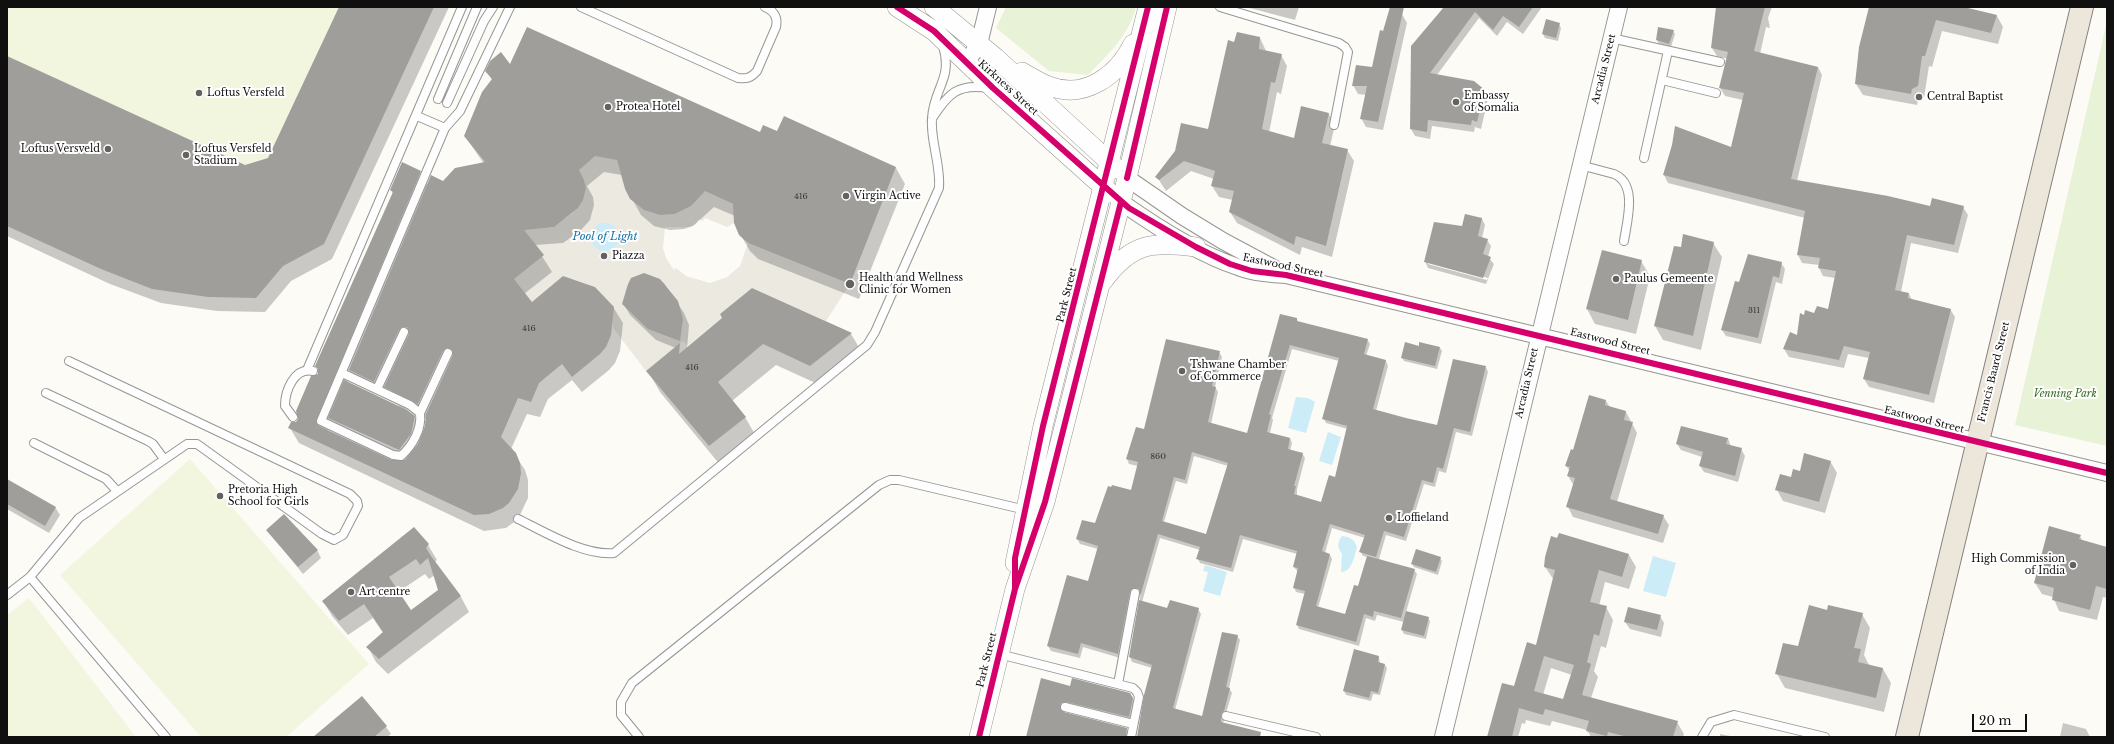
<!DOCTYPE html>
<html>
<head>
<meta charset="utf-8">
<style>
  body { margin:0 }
  #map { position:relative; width:2114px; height:744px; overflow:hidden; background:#fcfbf6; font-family:"Libre Baskerville",serif }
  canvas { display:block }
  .frame { position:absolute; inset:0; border:8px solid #101010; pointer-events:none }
  .scale { position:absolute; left:1972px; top:714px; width:55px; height:18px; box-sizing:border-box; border:2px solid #101010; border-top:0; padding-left:5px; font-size:12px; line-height:14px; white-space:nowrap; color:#101010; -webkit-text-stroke:3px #fff; paint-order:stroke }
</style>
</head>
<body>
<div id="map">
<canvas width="2114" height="744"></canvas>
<div class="frame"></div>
<div class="scale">20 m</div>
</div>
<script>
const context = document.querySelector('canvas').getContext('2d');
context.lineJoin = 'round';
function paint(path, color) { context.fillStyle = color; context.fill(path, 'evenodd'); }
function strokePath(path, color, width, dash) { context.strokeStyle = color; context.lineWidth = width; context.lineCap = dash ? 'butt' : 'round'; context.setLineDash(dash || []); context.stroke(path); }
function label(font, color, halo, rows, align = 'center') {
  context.font = font + ' "Libre Baskerville",serif'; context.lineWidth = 4; context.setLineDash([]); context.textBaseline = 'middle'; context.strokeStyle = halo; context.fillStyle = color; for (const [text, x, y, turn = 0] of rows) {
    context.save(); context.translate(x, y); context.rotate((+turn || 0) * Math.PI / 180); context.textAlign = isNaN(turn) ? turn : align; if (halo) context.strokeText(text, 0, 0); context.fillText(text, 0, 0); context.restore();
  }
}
const green = new Path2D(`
  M1006,7h130c-7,29 -29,48 -48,68l-39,-4 -53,-43z
  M2107,21v425l-92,-21z`);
const pitch = new Path2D(`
  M7,7h427l-110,237 -41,22 -27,32 -249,-72z
  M190,459l179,205 -83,73h-85l-141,-162z
  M29,598l107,139h-129v-122z`);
const plaza = new Path2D(`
  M596,155l11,3 9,-2 9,33 5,10 14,11 16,5 15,-1 16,-8 12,-16 31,15v18l-7,4 -22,-9 -2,3 -5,-2 -2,5 -7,3h-24l-2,21 3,10 8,12 2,-2 10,8 24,7 17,-6 13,-11 8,-23 102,41 -24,37 -74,-33 -32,26 2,4 -34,28 -5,-5 -37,30 -33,-43 -1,-13 -4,-14 -13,-14 -22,-8 -3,9 -38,14 -18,-23 -39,-110 9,-8 62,60 2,7h3l21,-14 9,-10 5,-16 -2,-8 -6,-10z`);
const water = new Path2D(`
  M591 237a14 14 0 1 1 28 0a14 14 0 1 1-28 0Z
  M1296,397l12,1 7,4 -9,31 -18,-5z
  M1328,432l13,5 -9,28 -13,-4z
  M1342,536c8,1 12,3 15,11 -3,10 -5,25 -16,25l1,-18c-5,-7 -5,-11 0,-18z
  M1653,556l23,7 -10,34 -23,-6z
  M1205,565l22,7 -7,24 -17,-5 5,-19 -5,-1z`);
const shadow = new Path2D(`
  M340,7h109l-117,252 -41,22 -26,31 -48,-1 -56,-8 -51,-19 -103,-48v-178l237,108 25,-7z
  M1246,7h53l-4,13z
  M1441,7h101l-19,27 -16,-12 -10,14 -18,-18 -42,57 47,16 4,7 -7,31 -6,-2 -1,5 -42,-6 -2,13 -15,-3 -4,-7 32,-120z
  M1717,7h55l-4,11 2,10 -4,-1 -6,27 58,13 4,8 -25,106 134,26h32l5,8 -10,38 -47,-10 -10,49 8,2 3,6 38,9 5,8 -21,86 -65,-16 -5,-8 5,-21 -21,-4 -4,14 -55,-11 -5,-8 13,-13 8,-19 24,-7 6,-32 -12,-2 -4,-8v-3l-17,-2 -4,-8 7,-37 -137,-35 -4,-8 68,-26 11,-49 -18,-4 -5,-8 8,-29 -11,-3 -5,-8z
  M1870,7h90l37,9 6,11 -5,17 -56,-13 -10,36 -3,-1 -5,32 -6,2 -1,5 -54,-10 -7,-11z
  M1402,14l5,9 -24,107 -17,-3 -5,-9 5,-23 -8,-1 -5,-9 19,-17 12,-36z
  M1559,24l2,4 -3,13 -13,-3 -2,-4z
  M1673,31l2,3 -4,13 -12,-3 -2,-4z
  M1260,38l6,13 15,4 6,11 -6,28 -4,-2 -8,41 26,7 34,-26 6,11 -5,21 17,4 7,11 -22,96 -30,-10 -2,8 -63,-32 -7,-11 3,-12 -14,-3 -7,-11 2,-7 -23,-8 -25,20 -9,-14 52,-47 26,-86z
  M510,66l250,67h18l7,-16 111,51 9,16 -46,115 -101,-40 -8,-8 -10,-17 -5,-18 -21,-9 -21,19 -9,3 -14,1 -16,-4 -13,-11 -15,-27 -4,-13 -18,-3 -17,14 6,11 1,8 -4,15 -9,10 -18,13 -28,2 17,27 -28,22 8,10 81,3 10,16 -3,28 -5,12 -6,7 -27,22 -10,-12 -24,19 -8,18 -13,-3 -16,35 14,21 3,10v18l-10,21 -12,9 -22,3 -185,-88 -9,-15 6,-5 23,-49 74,-180 -2,-4 29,-18 8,13 16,-3 40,-18 -19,-28 27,-56 -5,-9zM351,373l8,13 24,11 4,-7 7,13 5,2 -1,2 -51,-24zM405,408l21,11 -3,14 -9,-17zM331,421l7,12 59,28h-5l-65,-30z
  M1465,215l17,4 3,6 -3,13 5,2 4,6 -3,11 6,7 -8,20 -58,-16 -3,-7 38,-33zM1428,262l60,16 -1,2 -59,-16z
  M1713,243l9,14 -21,93 -38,-10 -8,-14 27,-77z
  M1603,251l38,10 9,15 -14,58 -41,-10 -8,-15z
  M1781,263l4,6 -3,15 -6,-2 -15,62 -35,-8 -4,-6 18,-47z
  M654,277l10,6 20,30 5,12 -2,24 164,-15 12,20 -41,32 -46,-21 -44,36 13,16 12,21 -36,28 -61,-74 -12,-21 28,-23 -20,-8 -26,-25 -7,-12z
  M1297,319l1,3 69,17 3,5 -4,12 20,5 2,5 -12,45 61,16 49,-60 2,5 -16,64 -16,-4 -10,41 -7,-2 -4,16 -11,-3 -18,57 -20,-6 -7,24 35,11 3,4 -11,38 22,6 2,3 -4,18 -22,-5 -2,-4 2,-8 -27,-7 -2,6 -9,-3 -7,28 -60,-17 -2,-4 8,-31 -9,-2 -2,-5 4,-15 -4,-5 3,-13 -54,-15 -10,33 -33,-9 -2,-4 2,-9 -40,-12 -18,64 26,8 30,-1 3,5 -26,96 28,8 34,-82 3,4 -11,48 3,5 -9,30 36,14h-121l14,-69 -20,-6 -2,-5 11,-64 -5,-1 -16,66 -37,-11 -3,11 -29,-7 -3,-5 40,-63 10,-34 -18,-5 -3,-5 54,-47 7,-26 -9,-2 -2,-5 9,-31 9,2 74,-78 3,5 -7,30 3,5 -7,32 37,10zM1292,349l47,12 -15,58 2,4 22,6 -12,49 -15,25 -24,-7v-7l8,-31 -3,-5 -12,-2 2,-8 -2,-5 -20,-5 3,-13 -1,-2zM1194,456l34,10 -21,69 -43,-13 12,-41 11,3zM1332,528l33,10 -5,13 3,5 5,1 -9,30 -13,29 -28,-8 14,-49 -2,-4 -5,-2z
  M1420,347l20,1 2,3 -5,18 -33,-8 -2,-3z
  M1606,401l4,6 16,5 11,21 -20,69 46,14 6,9 -6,18 -90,-26 -5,-10 6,-21 -6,-10 2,-5 -4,-5z
  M1728,438l3,9 10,2 4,7 -7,26 -34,-10 -4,-6 2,-9 -21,-7 -4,-6z
  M1830,461l7,12 -12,40 -42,-12 -6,-11 23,-18z
  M7,480l48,27 5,8 -11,18 -42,-24z
  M267,530l50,20 4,8 -18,16z
  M2080,536l3,6 24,6v50l-4,-1 -6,23 -38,-9 -6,-14 -11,-3 -7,-11z
  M428,545l9,15 -3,3 27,34 8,15 -81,62 -12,-12 -8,-15 15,-14 -10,-15 -25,17 -16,-19 -9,-15zM425,574l4,5 6,-4 4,15 -28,22 -13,-20z
  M1629,555l7,12 -7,22 -24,-7 -6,24 7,1 7,13 -7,28 -5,-2 -7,25 4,6 -7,21 86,24 7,12 -1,3h-92l-4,-7 -35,-9 -2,5 -24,-6 -1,4 -3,-1 -4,14h-30l48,-91 18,-66 -9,-13zM1551,668l21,7 -8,26 -21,-6z
  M1440,558l2,3 -4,14 -24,-8 -2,-3z
  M1828,612l34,2 8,14 -6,27 5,10 14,4 8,14 -7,29 -99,-24 -8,-14z
  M1660,616l4,7 -3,14 -31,-8 -5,-7z
  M1379,657l1,7 5,1 2,3 -7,27 -7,-1 -2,7 -25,-6 -2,-4z
  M1071,687l59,7 5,9 -4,18 -67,-14 -2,5 64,17 2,8h-101z
  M362,697l24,30 5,7 -4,3h-72z
  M2063,723l23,6 4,8h-30z
  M1720,734l15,3h-15z`);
const building = new Path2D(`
  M339,7h95l-110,237 -41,22 -27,32 -48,-1 -56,-8 -51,-20 -94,-43v-170l238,109 23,-7z
  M1390,7h14l-26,115 -18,-3 7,-33h-15l4,-21 16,2 8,-37 3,1z
  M1444,7h89l-14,20 -16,-11 -10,14 -18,-18 -45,61 44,8 11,9 -8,32 -5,-2 -1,5 -43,-5 -1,12 -17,-3 1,-83z
  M1716,7h49l-11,44 64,16 -27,112 97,17 42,10 2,-8 32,8 -10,39 -47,-10 -12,55 14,3 -1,5 43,11 -22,86 -66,-16 7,-27 -26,-6 -5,14 -56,-11 7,-17 7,3 3,-22 4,2 1,-5 9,3 3,-7 11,3 8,-38 -18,-3 2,-10 -23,-3 8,-44 -142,-36 9,-30 3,-19 56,21 13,-54 -25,-5 9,-36 -17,-4z
  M1869,7h95l33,8 -6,18 -55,-13 -11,36h-3l-4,30 -6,3 -1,5 -56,-10 4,-37z
  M1546,19l14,4 -4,15 -14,-4z
  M527,27l233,105 3,-7 14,6 7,-15 112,51 -46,117 -102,-41 -9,-8 -5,-12 -1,-19 -28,-13 -14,15 -16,8 -15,1 -16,-5 -14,-11 -5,-10 -8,-29 -22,-4 -16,14 5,10 2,8 -3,12 -5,8 -24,19 -30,3 20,25 -30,24 18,23 31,-26 32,11 19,20 -3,28 -5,12 -6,7 -28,23 -10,-13 -23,19 -8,19 -13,-4 -17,39 15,16 4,10 1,10 -3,16 -9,14 -6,5 -14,6 -15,1 -186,-87 3,-6h5l2,-3 -2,-8 15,-35 7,-2v-5l-3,-3 78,-174 -3,-2 12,-28 19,9 -105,250 3,5 73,34h13l13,-16 7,-18 1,-12 27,-59 -1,-5 -5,-2 -4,3 -25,53 -34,-17 25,-53 -2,-7h-4l-4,3 -25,52 -25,-12 82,-195 12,6 12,-13 30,-6 -21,-26 18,-44 10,-13 -7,-8 5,-10 11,-9 9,12z
  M1658,27l16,3 -5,14 -13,-4z
  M1237,32l23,5 -1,12 23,5 -7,29 -4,-1 -9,47 32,9 7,-32 28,7 -7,30 26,6 -22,97 -30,-10 -2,9 -65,-33 5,-21 -23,-5 4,-15 -31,-10 -25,19 -4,-3 20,-26 6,-28 27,6 20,-89 6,2z
  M1465,214l17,4 -4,18 10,3 -5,15 8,3 -8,21 -59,-16 10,-40 28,4z
  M1683,234l31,8 -21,94 -39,-10 20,-80 7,1z
  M1602,250l40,10 -14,60 -42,-11z
  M1748,254l34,8 -3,16 -6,-2 -15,62 -37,-8 14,-49 4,1z
  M644,273l16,6 18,22 5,18 -3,22 -32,-12 -26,-25 6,-20 3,-6z
  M752,288l100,45 -42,33 -47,-22 -45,38 28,35 -37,29 -63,-75 34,-28 -1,11 43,-36 -2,-4z
  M1280,314l17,4v3l71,18 -4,15 22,6 -13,49 33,9 31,7 16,-66 33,7 -16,66 -16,-4 -11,41 -6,-2 -4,16 -11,-3 -18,57 -20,-6 -8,26 -17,-5 6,-17 -35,-11 -8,27 8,3 -14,52 29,8 9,-29 4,1 9,-30 48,13 -14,49 -27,-7 -1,6 -9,-3 -8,28 -60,-17 9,-34 -12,-3 5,-20 -5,-1 4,-16 -57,-16 -9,33 -35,-9 4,-12 -42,-13 -19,66 28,8 3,-8 29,8 -26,100 29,8 20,-84 16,3 -12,52 4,1 -6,23 -3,3v8l40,10 -1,5h-123l7,-42 8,-30 -23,-8 11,-63 -1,-5 -5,-1 -4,4 -12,62 -37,-11 -3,11 -31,-8 20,-71 21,6 10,-35 -22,-7 6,-19 13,3 13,-37 3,1 1,-2 19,5 7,-28 -12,-3 10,-32 8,2 22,-90 54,12 -8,35 4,1 -8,35 39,11zM1290,345l49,13 -17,61 25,7 -12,51 -6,-2 -8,27 -27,-8 2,-8h-2l9,-33 -15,-4 2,-11 -23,-6 4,-17 -2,-1zM1192,452l36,11 -22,71 -44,-13 12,-44 11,3z
  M1405,342l14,4v-4l21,5 -5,19 -34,-8z
  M344,380l63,30 8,6 -4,18 -12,16 -71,-32z
  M1589,395l17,5 -1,5 21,6 -2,9 9,2 -23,77 54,16 -6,19 -92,-27 9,-29 -8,-2 3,-9 -5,-1 6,-17 2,1z
  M1681,426l47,12 -2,6 16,4 -7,28 -36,-10 4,-14 -27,-8z
  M1804,453l27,8 -12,41 -44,-12 5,-16 11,3 2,-8 7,2z
  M7,479l49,28 -11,19 -38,-22z
  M284,514l34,36 -20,17 -32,-37z
  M2049,526l32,9 -2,4 28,8v42l-11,-3 -6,24 -38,-10 2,-12 -20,-5z
  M414,527l15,17 -3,4 5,8 30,40 -82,63 -13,-12 17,-15 -19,-28 -25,17 -17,-20zM428,558l10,32 -27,20 -22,-33 27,-18 4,6z
  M1559,533l70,21 -7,23 -23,-7 -9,32 17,4 -8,30 -5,-2 -7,28 4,2 -9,31 96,26 -5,16h-45l-20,-5 -1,4 -21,-5 3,-10 -44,-12 -2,6 -24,-7 -7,29h-25l15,-54 12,3 13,-44 9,3 19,-75 -11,-3 1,-10 6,-21 6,2zM1544,656l30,9 -11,34 -29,-8z
  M1416,549l25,8 -5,15 -25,-8z
  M1809,605l18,5 1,-5 35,8 -9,35 7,1 -3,13 25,6 -7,30 -101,-24 8,-31 15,3z
  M1628,607l33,8 -4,15 -33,-8z
  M1406,611l23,6 -5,19 -23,-6z
  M1354,649l25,7 -1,6 7,2 -7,29 -7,-2 -2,7 -26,-7z
  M1041,678l29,8 2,-8 58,15 3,5 -4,19 -63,-15 -5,1 -1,3 4,6 63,16 -1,9h-100z
  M362,696l25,30 -13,11h-61z`);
const service = new Path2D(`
  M581,7l157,71c9,1 13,0 19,-7l19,-44c2,-10 -2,-16 -11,-20
  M1220,7l119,36 6,4 3,5 -14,73
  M1611,38l109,24
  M1662,80l54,13
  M438,99l39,-92
  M447,103l37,-82 9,-14
  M417,116l28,12
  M933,117c15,-23 25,-34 55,-29
  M1644,158l24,-107
  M1580,165l34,9c24,10 13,47 10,67
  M307,370l155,-363
  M342,373l68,32 10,8c2,16 -7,32 -19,43l-8,-1 -72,-34 124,-293 15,-17 50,-104
  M377,389l27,-57
  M46,393l102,48 5,3 11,15
  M420,413l28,-60
  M293,417l-8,-11c0,-15 9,-39 28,-35
  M34,443l72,36 11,12
  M518,519c27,13 66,37 96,34l253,-208 8,-13 64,-144c2,-24 -9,-47 -7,-70 2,-31 21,-39 11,-72
  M30,577l136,160
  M7,595l23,-18 49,-59 108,-74h10l125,90 12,6 9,-5 15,-29 -1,-5 -7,-7 -281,-133
  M999,654l134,34 4,4 2,5 -8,40
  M1118,684l17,-91
  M1065,707l68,17
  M1226,716l90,21
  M639,737l-18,-22v-13l11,-19 247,-198 11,-5h9l127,30
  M1702,737l9,-15 23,-7 91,22`);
const minor = new Path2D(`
  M966,63l13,-19 9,-37
  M1127,178l55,38 41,25 58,31
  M1121,202c34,24 77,52 117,65 16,6 32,7 48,8l821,198
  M1443,737l176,-730`);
const tertiary = new Path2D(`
  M897,7l37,24 59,57 117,105
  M934,7l62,51 121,111
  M1022,72c9,5 18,11 27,14 36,14 69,-11 84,-42
  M1103,281c28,-38 49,-40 93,-34
  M1015,563l28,-137 105,-419
  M979,737l36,-148 30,-87 82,-324 40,-171`);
const primary = new Path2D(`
  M1907,737l175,-730`);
const cycleway = new Path2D(`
  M897,7l37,24 59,57 136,120 67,39 34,17 22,7 34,4 821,198
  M1127,178l40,-171
  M1015,589v-31l28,-132 105,-419
  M979,737l36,-148 30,-87 76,-300`);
const markers = [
  [199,93,4,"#636260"],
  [1919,97,4,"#636260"],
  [1456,102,4,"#636260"],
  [608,107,4,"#636260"],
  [108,149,4,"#636260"],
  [186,155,4,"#636260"],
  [846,196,4,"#636260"],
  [604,256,4,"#636260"],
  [1616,279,4,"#636260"],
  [850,284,5,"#636260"],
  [1182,371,4,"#636260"],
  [220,496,4,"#636260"],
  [1389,518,4,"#636260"],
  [2073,565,4,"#636260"],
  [351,592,4,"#636260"]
];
const numberNames = [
  ["416",801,197],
  ["311",1754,311],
  ["416",529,329],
  ["416",692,368],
  ["860",1158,457]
];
const streetNames = [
  ["Arcadia Street",1604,69,-76],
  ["Kirkness Street",1008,88,42],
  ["Eastwood Street",1283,266,12],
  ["Park Street",1067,295,-76],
  ["Eastwood Street",1610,342,14],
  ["Francis Baard Street",1994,372,-76],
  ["Arcadia Street",1527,383,-77],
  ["Eastwood Street",1924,420,14],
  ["Park Street",987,660,-76]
];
const poiNames = [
  ["Loftus Versfeld",207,93],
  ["Embassy",1464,96],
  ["of Somalia",1464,108],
  ["Central Baptist",1927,97],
  ["Protea Hotel",616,107],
  ["Loftus Versveld",100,149,"right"],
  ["Loftus Versfeld",194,149],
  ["Stadium",194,161],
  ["Virgin Active",854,196],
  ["Piazza",612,256],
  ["Health and Wellness",859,278],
  ["Clinic for Women",859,290],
  ["Paulus Gemeente",1624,279],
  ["Tshwane Chamber",1190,365],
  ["of Commerce",1190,377],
  ["Pretoria High",228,490],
  ["School for Girls",228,502],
  ["Loffieland",1397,518],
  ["High Commission",2065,559,"right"],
  ["of India",2065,571,"right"],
  ["Art centre",359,592]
];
const parkNames = [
  ["Venning Park",2065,394]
];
const waterNames = [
  ["Pool of Light",605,237]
];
paint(green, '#e8f2d6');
paint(pitch, '#f2f6df');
paint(plaza, '#ece9e1');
paint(water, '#ccecf7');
paint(shadow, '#0003');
paint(building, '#a09e9b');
strokePath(service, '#969694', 10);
strokePath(minor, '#969694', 18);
strokePath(tertiary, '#969694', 20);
strokePath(primary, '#848381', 24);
strokePath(service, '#fffefe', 8);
strokePath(minor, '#fffefe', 16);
strokePath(tertiary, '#fffefe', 19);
strokePath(primary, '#ede7db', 22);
strokePath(cycleway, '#d6006c', 6);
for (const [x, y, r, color] of markers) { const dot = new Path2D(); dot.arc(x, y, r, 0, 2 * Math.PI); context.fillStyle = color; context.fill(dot); strokePath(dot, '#fff', 1.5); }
label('8px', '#343433', null, numberNames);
label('10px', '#101010', '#fff', streetNames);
label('10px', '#101010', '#fff', poiNames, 'left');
label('italic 10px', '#356a1e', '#fff', parkNames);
label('italic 11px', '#1674a5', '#fff', waterNames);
</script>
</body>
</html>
